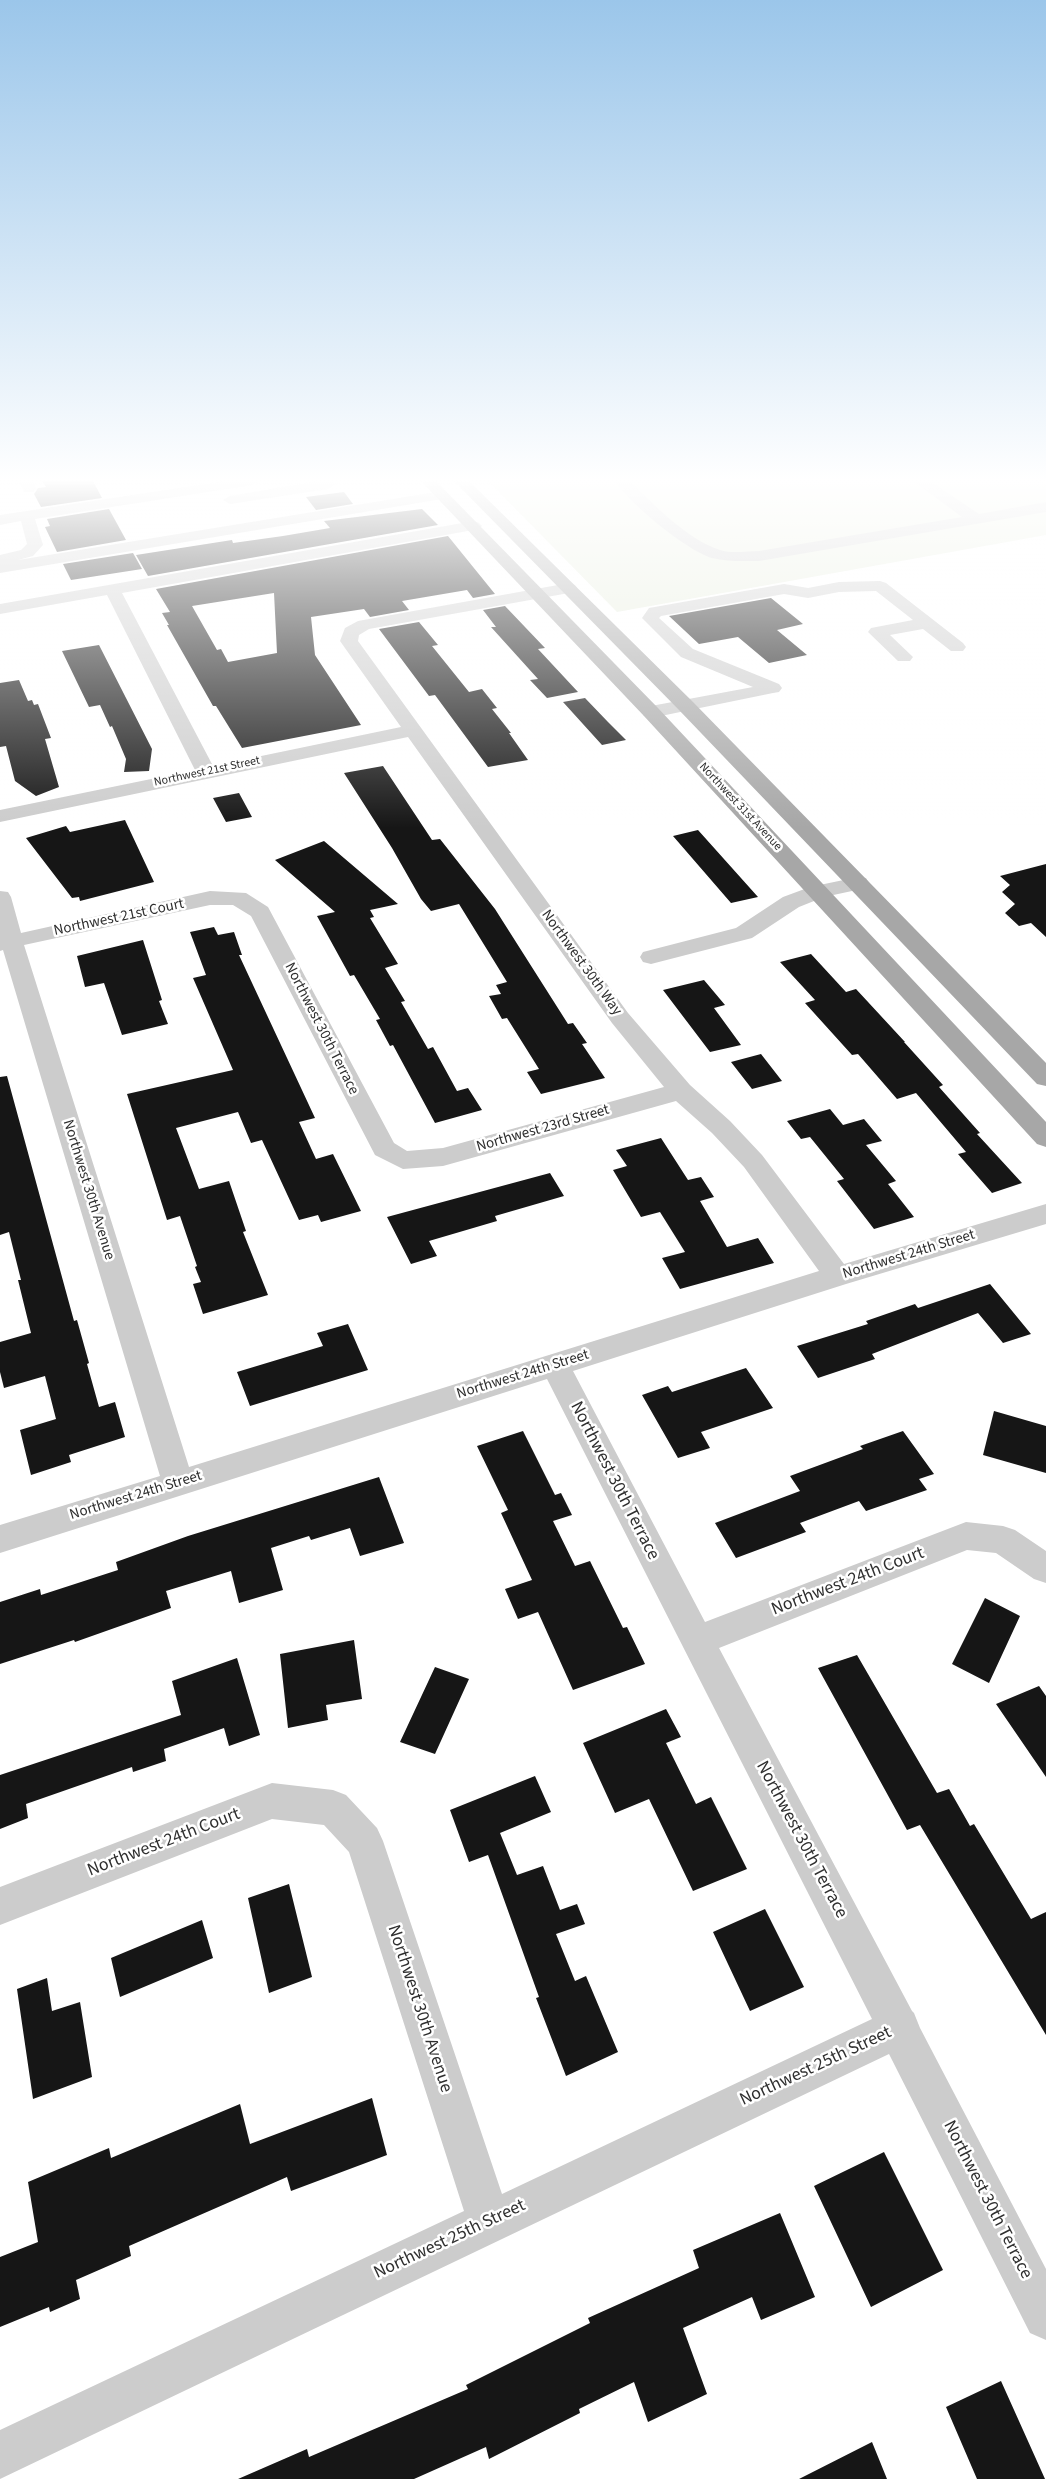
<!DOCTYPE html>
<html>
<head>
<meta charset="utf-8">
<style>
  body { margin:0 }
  canvas { display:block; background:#fff }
</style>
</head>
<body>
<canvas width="1046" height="2479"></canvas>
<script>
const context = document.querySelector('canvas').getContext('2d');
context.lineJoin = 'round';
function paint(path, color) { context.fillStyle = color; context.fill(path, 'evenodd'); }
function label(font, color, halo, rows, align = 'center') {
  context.font = font + ' "Source Sans 3",sans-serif'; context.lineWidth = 5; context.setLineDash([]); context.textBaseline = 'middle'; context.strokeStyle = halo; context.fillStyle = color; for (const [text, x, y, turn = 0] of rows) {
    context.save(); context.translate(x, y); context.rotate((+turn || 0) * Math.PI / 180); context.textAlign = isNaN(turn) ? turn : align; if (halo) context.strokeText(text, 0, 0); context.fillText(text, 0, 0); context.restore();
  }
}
const green = new Path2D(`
  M488,481h558v54l-429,77z`);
const building = new Path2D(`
  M42,481h51l9,17 -61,9 -7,-13 4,-6 8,-1z
  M344,492l9,12 -37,6 -10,-13z
  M109,509l17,31 -69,12 -12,-25 5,-1 -3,-7z
  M422,509l16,16 -290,51 -12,-21 96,-15 1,3 50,-7 47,-8 -6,-7z
  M448,536l47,58 -22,4 -6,-8 -65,11 7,9 -39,7 -6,-8 -53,8 4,38 46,70 -119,23 -26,-42h-3l-46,-81h2l-7,-12 8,-1 -14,-23zM274,593l3,60 -49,9 -7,-13 -4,1 -25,-44z
  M133,553l9,16 -71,11 -8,-16z
  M771,598l32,26 -26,6 30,25 -38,8 -31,-26 -39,7 -30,-28z
  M505,606l40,42 -7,1 40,43 -31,6 -17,-18 8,-1 -47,-52h5l-13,-17z
  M419,622l19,23 -6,1 37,46 13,-3 15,19 -5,1 19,24h-2l19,27 -40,7 -53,-72 -6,1 -50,-67z
  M99,645l53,104 -3,22 -25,1 2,-13 -14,-33 -2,1 -10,-22 -11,2 -27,-56z
  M19,680l9,21 4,-1 2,5 4,-1 13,34 -6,1 14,48 -23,9 -21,-15 -9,-35 -6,1v-64z
  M585,698l23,24 18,18 -24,5 -39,-43z
  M383,766l49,74 8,-1 55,70 73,115 5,-1 14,20 -5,1 23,34 -64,16 -14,-22 12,-3 -32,-51 -5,1 -13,-23 12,-2 -5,-9 11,-3 -48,-78 -28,7 -10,-12 -29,-51 -48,-75z
  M239,793l13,24 -26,5 -13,-24z
  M125,820l29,62 -74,19 -1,-4 -7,1 -46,-60 40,-12 4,6z
  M698,830l60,67 -27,6 -58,-67z
  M324,841l74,63 -28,6 4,7 -4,1 28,46 -13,4 20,33 -4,1 27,47 5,-2 24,44 11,-3 14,22 -47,13 -42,-78 -3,1 -14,-26 4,-1 -26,-44 -4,1 -33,-60 18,-4 -60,-52z
  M1046,864v73l-15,-14 -12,3 -14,-13 10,-9 -13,-12 8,-7 -10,-9z
  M214,927l4,8 16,-3 8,23h-3l76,163 -16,4 17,37 17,-5 28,57 -40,11 -3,-7 -19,5 -37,-80 -11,3 -13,-31 -62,16 23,61 30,-8 17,50 -3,1 25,63 -65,19 -10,-30 8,-2 -6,-15 2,-1 -17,-50 -13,4 -40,-126 106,-24 -40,-92 13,-3 -16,-43z
  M143,940l19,60 -3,1 9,23 -46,11 -18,-52 -19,4 -8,-31z
  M811,954l35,38 10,-3 49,53h-1l39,43 -4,2 41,46 -3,1 45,49 -30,10 -34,-39 8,-2 -50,-59 -19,6 -39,-45 -6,1 -47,-52 10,-3 -35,-38z
  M704,980l21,25 -11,3 27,37 -31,7 -47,-62z
  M761,1054l21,27 -30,8 -21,-27z
  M7,1076l67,245 3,-1 12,43 -2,1 12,43 16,-5 10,35 -56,18 2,7 -40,13 -11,-45 36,-11 -11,-43 -41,12 -4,-16v-30l31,-9 -13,-53h3l-12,-48 -9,3v-158z
  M830,1109l13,16 21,-6 18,22 -16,4 30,36 -8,3 26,33 -40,12 -37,-48 7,-2 -34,-42 -9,2 -14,-18z
  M661,1138l27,42 13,-3 13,20 -14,4 27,46 31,-9 16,25 -94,26 -18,-31 23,-6 -25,-40 -19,5 -28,-47 14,-4 -11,-16z
  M550,1173l14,23 -69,20 2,5 -68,20 8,15 -26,8 -24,-47z
  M990,1284l41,50 -28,9 -25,-30 -106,41 3,5 -57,19 -21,-32 71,-22 -2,-3 49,-17 3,4z
  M348,1324l20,46 -118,36 -13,-34 86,-26 -6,-13z
  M746,1368l27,40 -72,24 9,16 -32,10 -36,-63 26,-9 4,6z
  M994,1411l52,15v47l-63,-18z
  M523,1431l32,64 6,-2 11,22 -19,6 22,45 15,-5 33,67 4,-1 18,37 -72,26 -35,-78 -20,7 -13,-30 27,-9 -31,-67 7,-3 -31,-64z
  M903,1431l31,43 -15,5 8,11 -61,21 -7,-10 -59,22 6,9 -70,26 -21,-35 85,-32 -10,-15 73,-27 -3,-3z
  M379,1477l25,66 -44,13 -10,-28 -39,12 -2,-4 -38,12 12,42 -44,13 -8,-32 -65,20 5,17 -96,34 -1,-2 -74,24v-62l40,-13 1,6 77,-25 -2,-8 72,-26z
  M985,1598l35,18 -31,67 -37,-19z
  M354,1640l8,59 -36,6 2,15 -40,8 -8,-74z
  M857,1655l80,138 12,-4 21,37 4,-2 57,95 15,-7v123l-126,-210 -13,5 -89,-162z
  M237,1658l23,77 -31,11 -5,-18 -60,21 2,12 -33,11 -1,-5 -106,37 2,14 -28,11v-54l181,-60 -9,-34z
  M435,1667l34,12 -34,75 -35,-12z
  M1039,1686l7,10v81l-50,-73z
  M666,1709l15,28 -15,6 30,61 15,-7 36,72 -54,22 -44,-92 -34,14 -32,-70z
  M535,1776l16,36 -51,21 17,42 26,-9 17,44 17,-6 8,20 -29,10 19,47 11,-5 32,76 -52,24 -30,-78 3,-1 -51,-142 -19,7 -19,-52z
  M289,1884l23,93 -43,16 -21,-95z
  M765,1909l39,78 -54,24 -37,-79z
  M202,1920l11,38 -93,39 -9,-39z
  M47,1978l5,33 28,-9 12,75 -59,22 -16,-110z
  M372,2098l15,57 -96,36 -4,-14 -158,69 2,10 -55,24 4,19 -30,13 -1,-5 -49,20v-70l38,-15 -10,-60 81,-34 2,10 129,-54 10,40z
  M884,2152l59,118 -72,37 -57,-121z
  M780,2213l35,84 -54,23 -9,-23 -69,31 24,66 -59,28 -14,-40 -55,27 1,4 -91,46 -3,-12 -72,32h-176l69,-30 2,8 159,-68 -2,-4 124,-62 -2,-5 111,-50 -6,-18z
  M1001,2381l44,98h-68l-31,-72z
  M872,2442l15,37h-88z`);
const minor = new Path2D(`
  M19,481h14l3,8 -2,3h-10z
  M225,481h35l-7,4 -218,34 8,26 -10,11 -15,4 424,-69 7,4 -7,4 -442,74v-18l21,-5 6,-6 -6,-23 -21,4v-10z
  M317,481h15l3,4 -7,4 -98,15 -7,-4 7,-4z
  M615,481h15c23,23 58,59 90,69 12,4 27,1 39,1l203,-34 -49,-36h17l49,33 67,-12v10l-287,49c-16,0 -31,1 -47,-3 -26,-8 -82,-54 -97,-77z
  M474,521l5,2 3,3 -3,3 -357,64 91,173 188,-39 -61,-86 5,-13 13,-7 211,-38 6,2 2,3 -8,5 -200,36 -10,6 -1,6 270,372 62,72 40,36 32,34 82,109 202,-60v20l-200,60 -273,87 132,251 261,-100 37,4 12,4 31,21v32l-12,-4 -38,-26 -29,-3 -248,98 193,363 2,2 6,15 126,241v71l-16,-7 -141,-279 -889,425v-49l464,-219 -115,-359 -25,-27 -52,-6 -272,106v-38l272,-104 61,7 13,5 31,33 6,13 119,353 370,-175 -325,-640 -547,174v-28l160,-49 -157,-526 -3,1v-60l8,1 3,5 10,36 189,-42 36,2 22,14 126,236 13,8 36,-3 221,-61 -52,-64 -204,-286 -408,85v-12l195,-40 -88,-175 -107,19v-10zM210,905h23l18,11 124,239 28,14 40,-3 233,-65 36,32 32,34 75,104 -630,196 -165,-522z
  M880,581l6,2 77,60 3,4 -3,4h-12l-28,-22 -33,6 23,22 -3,4h-12l-30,-29 3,-4 42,-8 -37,-29 -37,1 -31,6 -24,-4 -123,22 -2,2 34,31 86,35 3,4 -3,4 -6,1 -122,25 -7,-2 -2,-4 2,-4 7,-2 102,-19 -72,-30 -39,-39 7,-10 135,-24 24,4 31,-6z
  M858,877l8,1 3,5 -3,5 -42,9 -25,10 -47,31 -101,26 -8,-2 -3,-5 3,-5 93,-24 47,-31 27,-10z`);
const major = new Path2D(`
  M421,481h15l222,227 388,414v25l-9,-3 -393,-428z
  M454,481h15l224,221 353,361v23l-9,-2 -358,-374z`);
const farStreetnames = [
  ["Northwest 21st Street",207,772,-12],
  ["Northwest 31st Avenue",740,807,47]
];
const streetNames = [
  ["Northwest 21st Court",119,918,-12],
  ["Northwest 30th Way",581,963,54],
  ["Northwest 30th Terrace",321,1029,63],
  ["Northwest 23rd Street",543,1129,-16],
  ["Northwest 30th Avenue",88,1190,73],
  ["Northwest 24th Street",909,1255,-17],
  ["Northwest 24th Street",523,1375,-17],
  ["Northwest 24th Street",136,1496,-17]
];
const nearStreetnames = [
  ["Northwest 30th Terrace",614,1481,63],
  ["Northwest 24th Court",848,1582,-21],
  ["Northwest 30th Terrace",801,1840,62],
  ["Northwest 24th Court",164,1843,-21],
  ["Northwest 30th Avenue",419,2009,72],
  ["Northwest 25th Street",816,2067,-25],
  ["Northwest 30th Terrace",987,2200,63],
  ["Northwest 25th Street",450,2240,-25]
];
paint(green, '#e6ecdc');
paint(building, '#161616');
paint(minor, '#ccc');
paint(major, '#a7a7a7');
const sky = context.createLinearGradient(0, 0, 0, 828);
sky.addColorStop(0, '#9bc6ea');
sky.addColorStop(0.58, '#fff');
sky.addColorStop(1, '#ffffff00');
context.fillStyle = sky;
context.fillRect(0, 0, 1046, 828);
label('12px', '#2f2f2f', '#fff', farStreetnames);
label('15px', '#2f2f2f', '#fff', streetNames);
label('18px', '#2f2f2f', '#fff', nearStreetnames);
</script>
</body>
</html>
